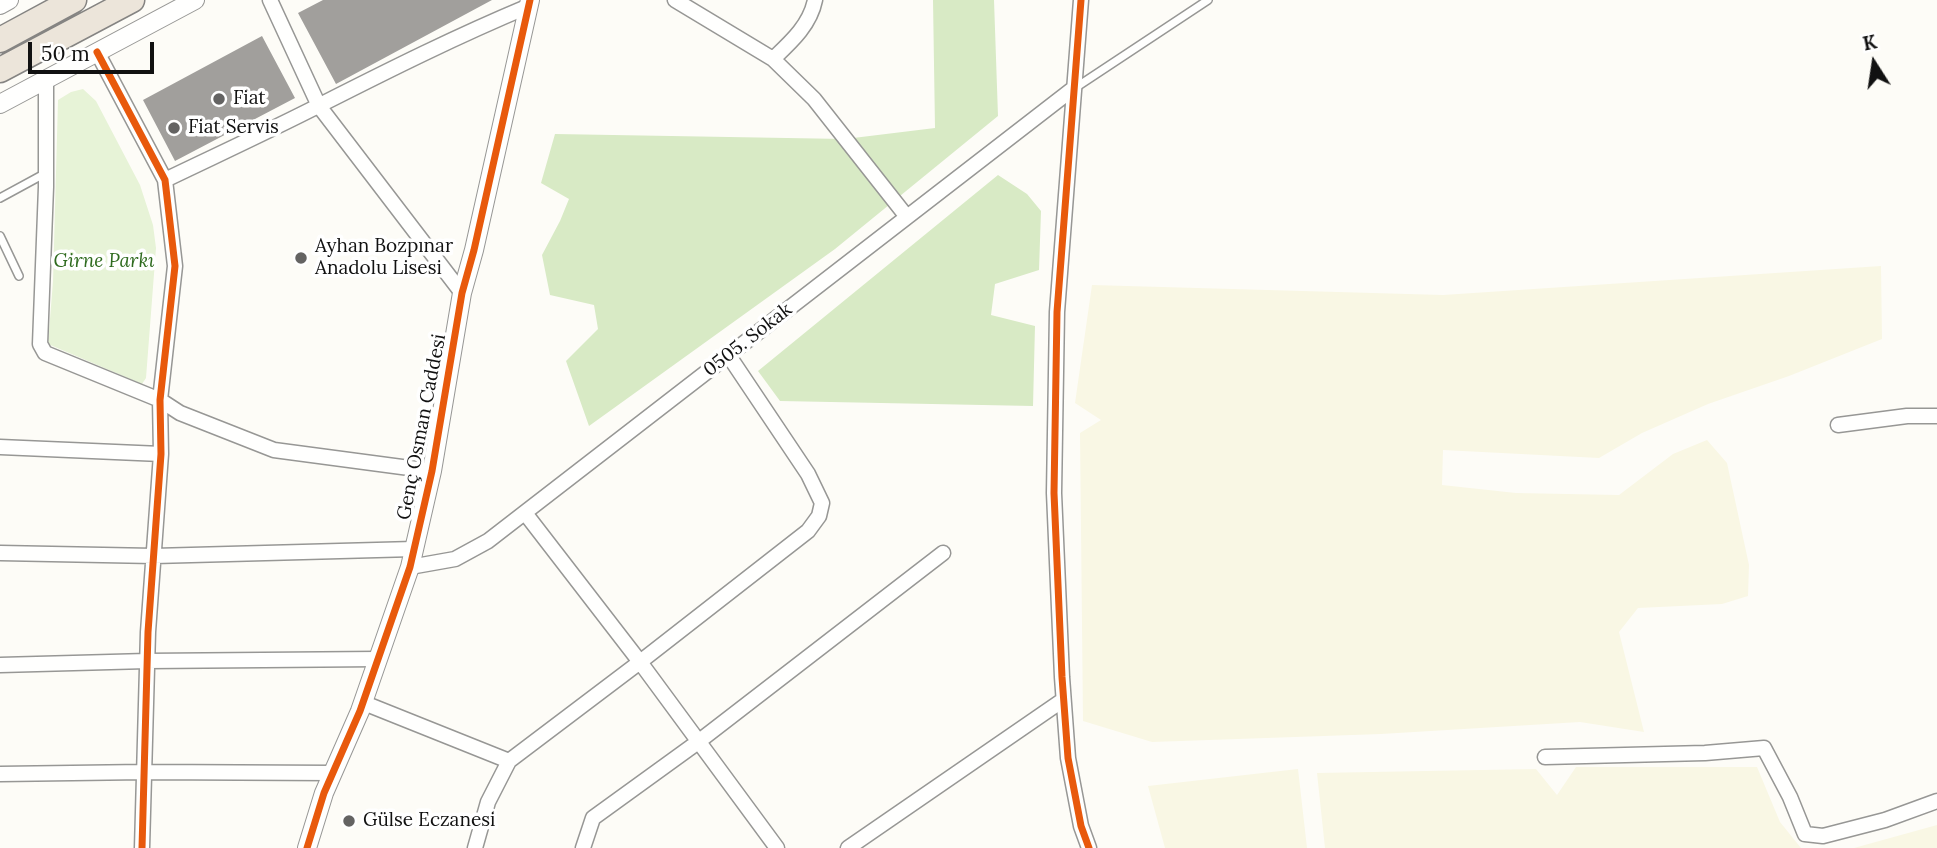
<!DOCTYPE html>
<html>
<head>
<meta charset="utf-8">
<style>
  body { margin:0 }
  #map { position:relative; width:1937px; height:848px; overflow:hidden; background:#fdfcf7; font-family:Lora,serif }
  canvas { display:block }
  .north { position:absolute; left:1839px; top:28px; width:70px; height:70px; -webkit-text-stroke:5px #fff; paint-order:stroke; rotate:348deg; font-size:19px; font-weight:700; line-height:28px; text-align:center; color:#111 }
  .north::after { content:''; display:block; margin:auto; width:24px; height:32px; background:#111; clip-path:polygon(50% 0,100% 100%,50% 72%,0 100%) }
  .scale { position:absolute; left:28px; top:42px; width:126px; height:32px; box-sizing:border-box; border:4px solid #111; border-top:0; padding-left:9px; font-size:21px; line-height:24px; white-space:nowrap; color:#111; -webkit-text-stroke:5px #fff; paint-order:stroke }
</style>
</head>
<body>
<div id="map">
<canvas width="1937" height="848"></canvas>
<div class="north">K</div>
<div class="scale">50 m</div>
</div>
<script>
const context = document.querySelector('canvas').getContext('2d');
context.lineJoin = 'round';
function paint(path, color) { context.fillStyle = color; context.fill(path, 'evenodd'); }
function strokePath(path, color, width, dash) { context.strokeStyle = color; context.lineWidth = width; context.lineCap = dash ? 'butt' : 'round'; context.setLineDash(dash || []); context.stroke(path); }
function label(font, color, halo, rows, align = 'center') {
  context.font = font + ' Lora,serif'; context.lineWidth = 7; context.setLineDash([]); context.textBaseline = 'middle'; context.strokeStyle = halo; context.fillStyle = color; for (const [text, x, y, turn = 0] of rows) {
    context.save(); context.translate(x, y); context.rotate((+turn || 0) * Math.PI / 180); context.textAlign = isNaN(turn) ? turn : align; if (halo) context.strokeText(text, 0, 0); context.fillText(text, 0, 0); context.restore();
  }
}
const farmland = new Path2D(`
  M1881,266l1,73 -93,37 -81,28 -66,29 -43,25 -156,-8 -1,35 74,8 103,2 54,-41 34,-14 20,23 22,102 -1,31 -26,8 -84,4 -19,24 25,100 -64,-10 -199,12 -229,8 -69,-21 -3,-288 21,-13 -26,-17 17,-118 351,10z
  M1576,767h181l23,55 21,26h-476l-8,-75 219,-4 21,26z
  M1298,769l9,79h-142l-17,-62z
  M1937,825v23h-83z`);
const green = new Path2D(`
  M83,89l13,12 44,84 13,40 3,23 -10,130 -4,6 -94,-40 5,-63 5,-181 13,-8z`);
const forest = new Path2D(`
  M933,0h61l4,116 -163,133 -246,177 -23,-65 32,-32 -4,-24 -44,-10 -8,-40 18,-34 9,-22 -28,-16 14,-49 290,5 90,-11z
  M998,175l29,19 14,17 -2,59 -44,14 -4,31 44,11 -2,80 -253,-5 -22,-30z`);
const building = new Path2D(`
  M323,0h169l-156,84 -38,-71z
  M262,36l33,62 -120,63 -32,-61z`);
const service = new Path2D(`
  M1075,88l133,-88
  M0,198l46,-25
  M0,236l19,40`);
const minor = new Path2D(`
  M270,0l49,106 143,187
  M675,0l98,59 41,40 93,118
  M1081,0l-24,312 -3,181 8,184 6,81 13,68 8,22
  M97,52l68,128 10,86 -15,134 1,54 -13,178 -6,216
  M773,59c18,-17 37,-34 42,-59
  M46,80v107l-6,157 5,9 115,47 20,13 94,37 158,21
  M165,180c52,-25 104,-49 155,-75 69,-35 137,-69 209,-99
  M1838,425l69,-9h30
  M0,447l161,7
  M525,513l115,149 137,186
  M0,553l154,3 260,-7
  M410,567l45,-8 33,-18 586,-453
  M0,665l147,-4 232,-2
  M364,703l145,58
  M1545,757l160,-4 59,-5 26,49 15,37 18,2 62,-16 52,-19
  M0,774l144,-2 189,1
  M475,848l13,-46 21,-41 131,-99 168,-131 11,-15 3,-13 -14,-29 -79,-118
  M583,848l10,-30 105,-76 245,-189
  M848,848l215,-148`);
const tertiary = new Path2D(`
  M0,5l9,-5
  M0,104l195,-104
  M307,848l17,-55 36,-82 50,-144 22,-96 30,-178 12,-43 56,-250`);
const trunk = new Path2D(`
  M0,40l74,-40
  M0,70l132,-70`);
const cycleway = new Path2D(`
  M1081,0l-24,312 -3,181 8,184 6,81 13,68 8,22
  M97,52l68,128 10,86 -15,134 1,54 -13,178 -6,216
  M307,848l17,-55 36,-82 50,-144 22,-96 30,-178 12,-43 56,-250`);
const markers = [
  [219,99,7,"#646362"],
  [174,128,7,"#646362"],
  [301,258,7,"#646362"],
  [349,821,7,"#646362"]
];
const poiNames = [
  ["Fiat",233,99],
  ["Fiat Servis",188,128],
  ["Ayhan Bozpınar",315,247],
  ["Anadolu Lisesi",315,269],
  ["Gülse Eczanesi",363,821]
];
const parkNames = [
  ["Girne Parkı",104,262]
];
const streetNames = [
  ["0505. Sokak",748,340,-38],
  ["Genç Osman Caddesi",422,427,-79]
];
paint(farmland, '#f9f7e4');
paint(green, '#e7f3d7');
paint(forest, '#d8eac5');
paint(building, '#a19f9c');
strokePath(service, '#979795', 10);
strokePath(minor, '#979795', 17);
strokePath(tertiary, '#979795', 20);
strokePath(trunk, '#858482', 27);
strokePath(service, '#fffffe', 7);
strokePath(minor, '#fffffe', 14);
strokePath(tertiary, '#fffffe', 18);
strokePath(trunk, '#ece5da', 24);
strokePath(cycleway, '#e8590c', 7);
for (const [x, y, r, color] of markers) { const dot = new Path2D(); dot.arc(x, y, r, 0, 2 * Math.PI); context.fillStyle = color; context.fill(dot); strokePath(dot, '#fff', 2.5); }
label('19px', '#111', '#fff', poiNames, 'left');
label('italic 19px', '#2f6b1f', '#fff', parkNames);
label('19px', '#111', '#fff', streetNames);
</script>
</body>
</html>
